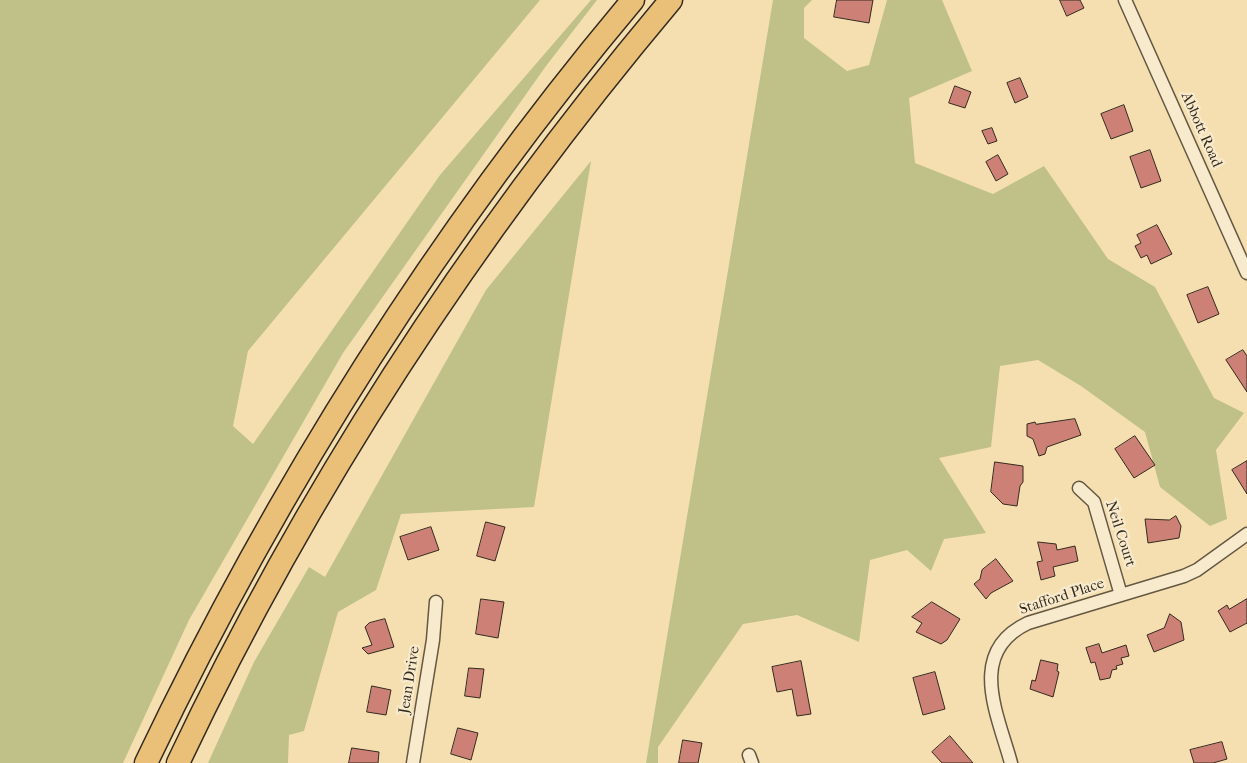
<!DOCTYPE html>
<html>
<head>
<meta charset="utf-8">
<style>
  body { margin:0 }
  canvas { display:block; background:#f5dfb0 }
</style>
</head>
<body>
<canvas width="1247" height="763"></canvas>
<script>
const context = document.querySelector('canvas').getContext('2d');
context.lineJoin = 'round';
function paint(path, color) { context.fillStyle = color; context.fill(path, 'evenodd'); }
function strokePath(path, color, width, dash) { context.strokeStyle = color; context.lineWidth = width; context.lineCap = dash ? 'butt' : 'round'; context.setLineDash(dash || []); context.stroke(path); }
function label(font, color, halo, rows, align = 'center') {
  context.font = font + ' "IM FELL French Canon",serif'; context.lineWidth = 4.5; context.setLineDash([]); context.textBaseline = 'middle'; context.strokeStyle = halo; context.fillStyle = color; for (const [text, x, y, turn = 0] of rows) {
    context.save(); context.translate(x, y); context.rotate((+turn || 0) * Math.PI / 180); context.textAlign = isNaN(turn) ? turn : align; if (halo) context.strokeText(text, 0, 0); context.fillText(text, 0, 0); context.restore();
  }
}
const green = new Path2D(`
  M0,0h540l-292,351 -15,75 20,18 187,-269 151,-175h6l-51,66 -203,287 -154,267 -66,143h-123z
  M773,0h39l-8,8v30l43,33 22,-6 18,-65h55l30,71 -63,27 6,65 78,31 51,-28 64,93 47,28 59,111 30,15 -28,37 11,69 -17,7 -50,-39 -15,-55 -64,-46 -43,-26 -38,6 -9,81 -52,11 47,75 -42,6 -13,32 -24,-21 -37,10 -11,82 -62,-27 -54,9 -85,123v16h-12z
  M591,161l-57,346 -133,7 -25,76 -38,22 -34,119 -15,4 -1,28h-80l46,-101 55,-95 16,10 161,-287z`);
const building = new Path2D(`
  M837,0h36l-4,23 -35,-6z
  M1060,0h20l4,8 -17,8z
  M1020,78l8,19 -13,6 -8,-20z
  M955,86l16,6 -6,16 -16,-5z
  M1124,105l9,26 -22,8 -10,-25z
  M992,128l5,13 -9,3 -6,-13z
  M1150,150l11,31 -20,7 -11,-31z
  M998,155l10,19 -12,7 -10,-19z
  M1157,225l15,29 -21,10 -4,-9 -6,3 -6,-12 6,-3 -4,-8z
  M1208,287l11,27 -21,9 -11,-28z
  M1243,350l4,6v36l-21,-32z
  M1075,419l6,16 -34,12 -2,7 -6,2 -6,-17 -6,-3v-12l8,-2 1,2z
  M1135,436l20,29 -21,13 -19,-29z
  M1247,461v33l-15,-24z
  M995,462l28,4v16l-3,4 -3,20 -14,-2 -12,-12z
  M1176,516l5,10 -2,12 -31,5 -3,-24 24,1z
  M486,522l19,5 -10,34 -18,-5z
  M431,527l8,23 -31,10 -8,-23z
  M1038,542l18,2 1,6 18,-4 3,15 -25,6 2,9 -14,4 -4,-18 5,-1z
  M996,559l17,22 -22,12 -5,6 -12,-15 6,-5 2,-9z
  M481,599l23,3 -6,36 -22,-4z
  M1247,599v24l-17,9 -12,-21 9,-6 2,4z
  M932,602l28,17 -13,21 -6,4 -25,-12 6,-9 -10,-6z
  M1170,614l11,8 3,18 -30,12 -7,-17 17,-7z
  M385,619l9,28 -26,7 -6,-6 10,-3 -7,-18 4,-4z
  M1099,644l3,9 24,-8 3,11 -8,2 2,6 -7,2 1,3 -5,1 -2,8 -10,2 -5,-18 -4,1 -5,-15z
  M1041,660l17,4 -1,7 2,1 -6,25 -23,-8 2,-9 3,1z
  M801,661l10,53 -14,2 -5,-27 -15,3 -5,-25z
  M469,668l15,1 -4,29 -15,-2z
  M935,672l10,37 -22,6 -10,-37z
  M372,686l19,4 -5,25 -19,-3z
  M458,728l20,5 -7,27 -20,-6z
  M950,736l23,27h-31l-10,-11z
  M683,740l19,3 -4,20h-19z
  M1222,742l5,17 -14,4h-19l-4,-13z
  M352,748l27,4 -1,11h-29z`);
const street = new Path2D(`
  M1125,0l122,273
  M1079,488l15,14 27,93
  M749,755l3,8
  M413,763l20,-123 3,-38
  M1011,763c-13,-48 -45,-111 17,-140l156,-47 13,-6 50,-36`);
const highway = new Path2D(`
  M146,763c130,-273 292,-531 487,-763
  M178,763c130,-275 297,-530 493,-763`);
const streetNames = [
  ["Abbott Road",1201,130,66],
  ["Neil Court",1120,534,72],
  ["Stafford Place",1062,597,-18],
  ["Jean Drive",410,680,-81]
];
paint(green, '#bfc189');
paint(building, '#cc8076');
strokePath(building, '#342b1f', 1);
strokePath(street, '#645843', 15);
strokePath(highway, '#342b1f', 25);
strokePath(street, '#f8eacc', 12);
strokePath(highway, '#eac078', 22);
label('15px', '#342b1f', '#f8eacc', streetNames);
</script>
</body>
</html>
